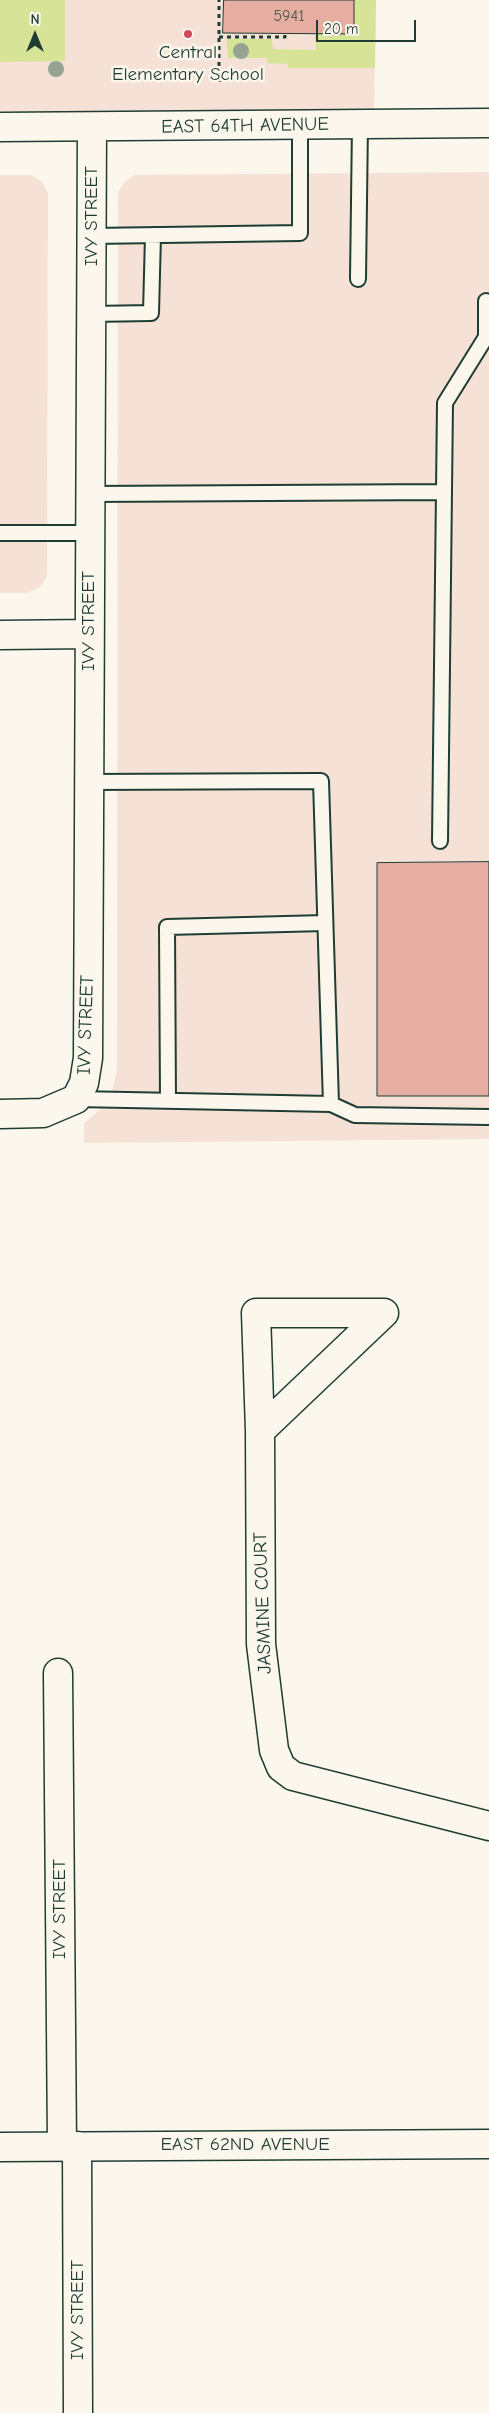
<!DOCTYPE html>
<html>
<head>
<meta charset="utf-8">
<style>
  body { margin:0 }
  #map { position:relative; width:489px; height:2413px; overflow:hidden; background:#fbf7ec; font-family:"Comic Neue",sans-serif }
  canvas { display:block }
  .north { position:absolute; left:10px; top:10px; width:50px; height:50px; -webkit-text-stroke:4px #fbf7ec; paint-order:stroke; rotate:0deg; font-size:14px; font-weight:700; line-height:20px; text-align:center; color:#1f3d34 }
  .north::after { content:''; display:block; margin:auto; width:18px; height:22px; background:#1f3d34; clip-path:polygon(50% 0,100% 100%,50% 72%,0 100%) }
  .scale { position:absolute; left:316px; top:20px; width:100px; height:22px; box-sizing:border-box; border:2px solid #1f3d34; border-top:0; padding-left:6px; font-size:15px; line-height:18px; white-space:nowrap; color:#1f3d34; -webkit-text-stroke:4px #fbf7ec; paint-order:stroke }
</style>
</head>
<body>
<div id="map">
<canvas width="489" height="2413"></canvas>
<div class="north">N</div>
<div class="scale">20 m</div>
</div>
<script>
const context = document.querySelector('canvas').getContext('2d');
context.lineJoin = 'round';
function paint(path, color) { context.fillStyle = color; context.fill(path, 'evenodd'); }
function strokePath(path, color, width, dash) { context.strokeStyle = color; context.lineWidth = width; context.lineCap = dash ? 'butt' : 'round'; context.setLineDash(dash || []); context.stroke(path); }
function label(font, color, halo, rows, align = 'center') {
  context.font = font + ' "Comic Neue",sans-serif'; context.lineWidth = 5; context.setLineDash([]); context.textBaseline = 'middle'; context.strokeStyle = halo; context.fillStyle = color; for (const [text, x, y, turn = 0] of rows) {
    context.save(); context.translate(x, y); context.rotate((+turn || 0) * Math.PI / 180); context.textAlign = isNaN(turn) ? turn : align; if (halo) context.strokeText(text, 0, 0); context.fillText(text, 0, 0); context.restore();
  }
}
const built = new Path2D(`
  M0,0h376l-2,109 -74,5 -300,-3z
  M489,172v967l-405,4v-20l17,-14 12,-20 4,-21 1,-875 6,-11 11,-7z
  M0,175h31l11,7 6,11 -1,383 -7,11 -12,6h-28z`);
const green = new Path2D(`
  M0,0h65v61l-65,1z
  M354,0h22l-1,68h-87v-4l-21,-1v-5h-39l-1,-19h45l1,10 43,1 -1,-17h39z`);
const building = new Path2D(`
  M224,0h130v34l-131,-1z
  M489,862v234h-112v-233z`);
const path = new Path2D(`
  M219,37h66v-4
  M219,82v-82`);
const service = new Path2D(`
  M91,236l209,-3v-108
  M358,279l2,-155
  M91,314l60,-1 2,-78
  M90,494l353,-2
  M0,533h90
  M440,841l5,-438 41,-66v-36
  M76,1099l255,5 -10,-323 -233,1
  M168,1101l-1,-174 158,-4
  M331,1104l24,11 134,2`);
const minor = new Path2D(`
  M0,635l89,-1
  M0,1114l43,-1 33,-14 8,-16 4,-25 4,-931
  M384,1313h-128l4,118 1,213 13,106 7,17 12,9 196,50
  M260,1431l124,-118
  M58,1673l4,473
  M77,2146l1,267`);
const tertiary = new Path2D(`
  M0,127l489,-4
  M0,2147l489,-3`);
const trees = [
  [241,51],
  [56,69]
];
const markers = [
  [188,34,5,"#d1495b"]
];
const numberNames = [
  ["5941",289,16]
];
const poiNames = [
  ["Central",188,53],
  ["Elementary School",188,75]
];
const streetNames = [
  ["EAST 64TH AVENUE",245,126,-1],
  ["IVY STREET",92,216,-90],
  ["IVY STREET",89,621,-90],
  ["IVY STREET",86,1025,-88],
  ["JASMINE COURT",263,1603,-92],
  ["IVY STREET",60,1909,-90],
  ["EAST 62ND AVENUE",245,2145],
  ["IVY STREET",78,2310,-90]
];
paint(built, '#f5e1d6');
paint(green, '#d7e396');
paint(building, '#e6ada1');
strokePath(building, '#1f3d34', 1);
strokePath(service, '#1f3d34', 18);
strokePath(minor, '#1f3d34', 31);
strokePath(tertiary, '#1f3d34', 31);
strokePath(path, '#1f3d34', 3, [4, 4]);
strokePath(service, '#fbf7ec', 14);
strokePath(minor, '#fbf7ec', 28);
strokePath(tertiary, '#fbf7ec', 28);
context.fillStyle = '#96a392';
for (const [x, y] of trees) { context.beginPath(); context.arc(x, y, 8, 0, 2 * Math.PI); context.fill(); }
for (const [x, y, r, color] of markers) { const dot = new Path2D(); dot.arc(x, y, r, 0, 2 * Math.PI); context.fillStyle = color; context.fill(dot); strokePath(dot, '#fbf7ec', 2); }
label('16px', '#51594f', null, numberNames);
label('19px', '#1f3d34', '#fbf7ec', poiNames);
label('19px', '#1f3d34', '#fbf7ec', streetNames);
</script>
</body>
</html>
